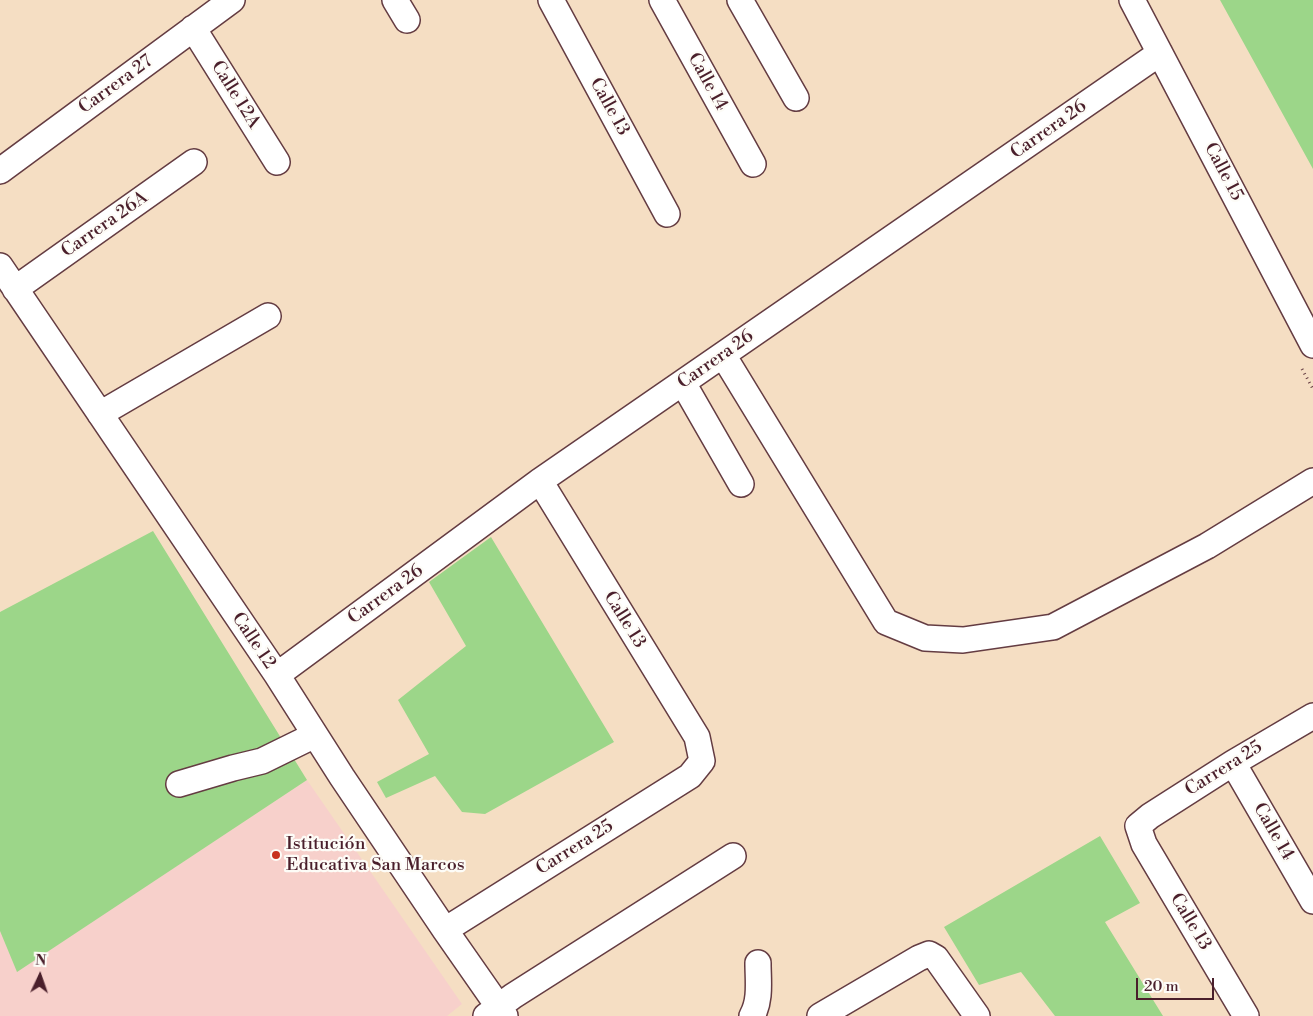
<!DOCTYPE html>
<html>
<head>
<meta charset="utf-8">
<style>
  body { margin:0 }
  #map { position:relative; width:1313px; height:1016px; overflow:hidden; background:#f5dec3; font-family:"Libre Bodoni",serif }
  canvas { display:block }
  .north { position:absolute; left:15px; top:951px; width:50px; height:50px; -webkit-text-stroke:4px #fdfcf7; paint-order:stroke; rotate:3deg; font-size:14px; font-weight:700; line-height:20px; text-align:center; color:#4a1f2b }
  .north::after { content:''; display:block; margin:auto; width:18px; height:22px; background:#4a1f2b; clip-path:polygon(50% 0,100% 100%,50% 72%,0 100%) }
  .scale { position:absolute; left:1136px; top:978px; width:78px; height:22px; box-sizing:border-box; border:2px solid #4a1f2b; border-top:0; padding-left:6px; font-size:15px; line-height:18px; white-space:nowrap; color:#4a1f2b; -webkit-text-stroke:4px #fdfcf7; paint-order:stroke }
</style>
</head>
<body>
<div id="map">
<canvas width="1313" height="1016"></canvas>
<div class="north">N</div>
<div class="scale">20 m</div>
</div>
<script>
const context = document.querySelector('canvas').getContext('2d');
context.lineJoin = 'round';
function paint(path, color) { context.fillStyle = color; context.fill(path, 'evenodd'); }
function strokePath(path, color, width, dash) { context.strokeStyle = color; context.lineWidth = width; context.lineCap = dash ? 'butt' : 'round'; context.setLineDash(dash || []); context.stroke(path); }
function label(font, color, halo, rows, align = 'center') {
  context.font = font + ' "Libre Bodoni",serif'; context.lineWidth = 4.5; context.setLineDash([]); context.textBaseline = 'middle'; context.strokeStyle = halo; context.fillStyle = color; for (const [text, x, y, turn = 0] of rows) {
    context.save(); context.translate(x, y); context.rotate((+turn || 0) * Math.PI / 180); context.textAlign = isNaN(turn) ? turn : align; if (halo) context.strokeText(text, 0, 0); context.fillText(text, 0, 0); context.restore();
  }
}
const built = new Path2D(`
  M307,780l155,224 -15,12h-447v-85l17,40z`);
const green = new Path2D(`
  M1220,0h93v169z
  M153,531l154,249 -290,192 -17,-41v-319z
  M491,537l123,205 -129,72 -23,-2 -27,-36 -49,22 -9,-16 52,-28 -31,-54 68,-54 -37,-64z
  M1100,836l40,67 -35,19 58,94h-108l-34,-44 -42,13 -35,-58z`);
const path = new Path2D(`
  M1302,369l11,20`);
const minor = new Path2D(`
  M395,0l12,20
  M551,0l116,214
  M662,0l91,164
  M740,0l56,98
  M1132,0l181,345
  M193,28l84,134
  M0,171l232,-171
  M0,266l277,409 65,102 103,153 60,86
  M15,289l179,-127
  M723,355l163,267 39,16 38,2 90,-13 154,-81 106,-65
  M683,383l58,101
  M100,414l168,-98
  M277,675l263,-194 620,-428
  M1233,763l80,138
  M179,784l54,-16 29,-7 53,-26
  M445,930l245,-154 12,-15 -5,-24 -157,-256
  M486,1016l27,-20 220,-140
  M752,1016c9,-16 6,-35 6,-53
  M820,1016l99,-58 10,-4 7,4 41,58
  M1246,1016l-102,-172 -6,-18 12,-10 83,-53 80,-47`);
const markers = [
  [276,855,5,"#c8321e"]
];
const streetNames = [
  ["Calle 14",707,82,61],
  ["Carrera 27",116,85,-36],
  ["Calle 12A",235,95,58],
  ["Calle 13",609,107,61],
  ["Carrera 26",1049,130,-35],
  ["Calle 15",1223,172,62],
  ["Carrera 26A",105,225,-35],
  ["Carrera 26",716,360,-35],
  ["Carrera 26",386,595,-36],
  ["Calle 13",624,620,58],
  ["Calle 12",253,641,56],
  ["Carrera 25",1224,769,-32],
  ["Calle 14",1273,832,60],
  ["Carrera 25",575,848,-32],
  ["Calle 13",1190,922,59]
];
const poiNames = [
  ["Istitución",286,845],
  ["Educativa San Marcos",286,866]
];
paint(built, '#f7d0cb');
paint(green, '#9cd689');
strokePath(minor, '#643c42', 28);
strokePath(path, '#643c42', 3, [1, 4]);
strokePath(minor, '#fff', 25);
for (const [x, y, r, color] of markers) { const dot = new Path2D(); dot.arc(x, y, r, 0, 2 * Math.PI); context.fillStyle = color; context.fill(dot); strokePath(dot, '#fdfcf7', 2); }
label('18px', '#4a1f2b', '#fdfcf7', streetNames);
label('18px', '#4a1f2b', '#fdfcf7', poiNames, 'left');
</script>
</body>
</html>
